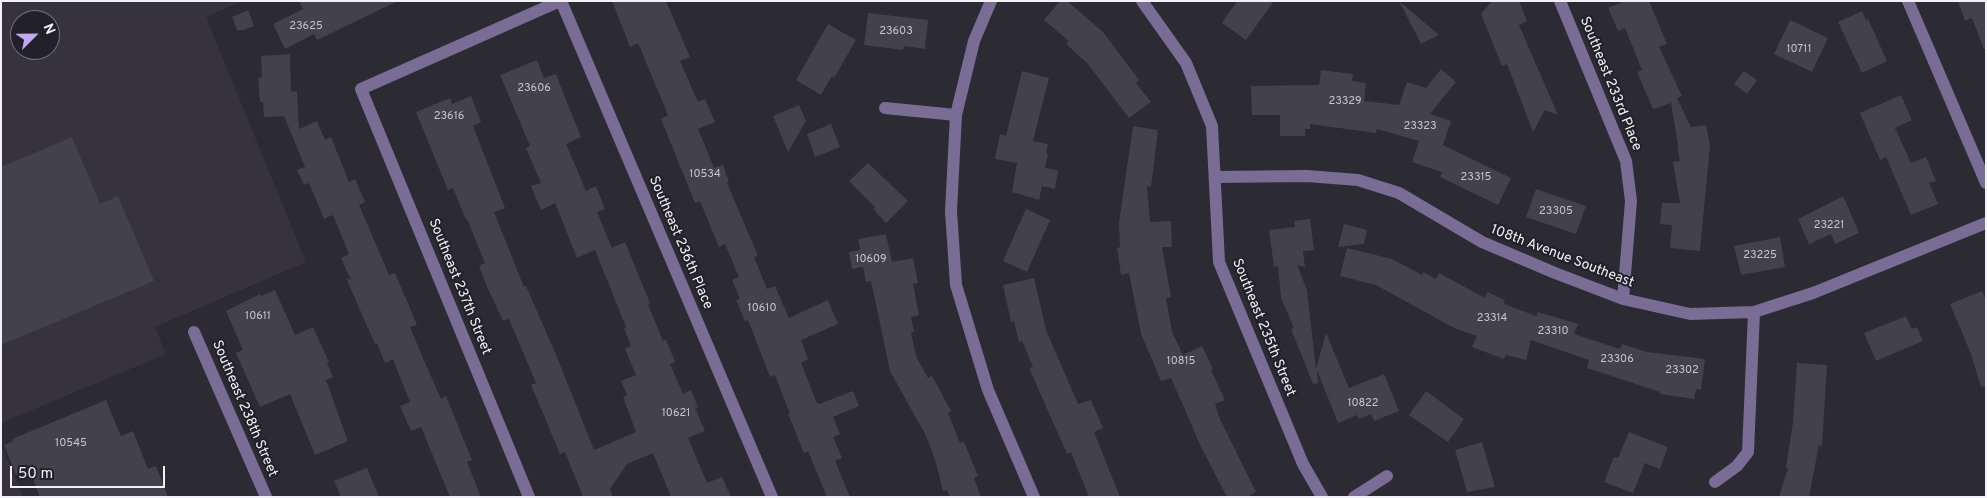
<!DOCTYPE html>
<html>
<head>
<meta charset="utf-8">
<style>
  body { margin:0 }
  #map { position:relative; width:1987px; height:498px; overflow:hidden; background:#2c2a32; font-family:Overpass,sans-serif }
  canvas { display:block }
  .frame { position:absolute; inset:0; border:2px solid #f2f1f7; pointer-events:none }
  .north { position:absolute; left:10px; top:10px; width:50px; height:50px; box-sizing:border-box; background:#222028; border:1px solid #75747b; border-radius:50%; rotate:67deg; font-size:14px; font-weight:700; line-height:20px; text-align:center; color:#f2f1f7 }
  .north::after { content:''; display:block; margin:auto; width:18px; height:22px; background:#c0a8f3; clip-path:polygon(50% 0,100% 100%,50% 72%,0 100%) }
  .scale { position:absolute; left:10px; top:466px; width:155px; height:22px; box-sizing:border-box; border:2px solid #f2f1f7; border-top:0; padding-left:6px; font-size:15px; line-height:18px; white-space:nowrap; color:#f2f1f7; -webkit-text-stroke:4px #222028; paint-order:stroke }
</style>
</head>
<body>
<div id="map">
<canvas width="1987" height="498"></canvas>
<div class="frame"></div>
<div class="north">N</div>
<div class="scale">50 m</div>
</div>
<script>
const context = document.querySelector('canvas').getContext('2d');
context.lineJoin = 'round';
function paint(path, color) { context.fillStyle = color; context.fill(path, 'evenodd'); }
function strokePath(path, color, width, dash) { context.strokeStyle = color; context.lineWidth = width; context.lineCap = dash ? 'butt' : 'round'; context.setLineDash(dash || []); context.stroke(path); }
function label(font, color, halo, rows, align = 'center') {
  context.font = font + ' Overpass,sans-serif'; context.lineWidth = 4; context.setLineDash([]); context.textBaseline = 'middle'; context.strokeStyle = halo; context.fillStyle = color; for (const [text, x, y, turn = 0] of rows) {
    context.save(); context.translate(x, y); context.rotate((+turn || 0) * Math.PI / 180); context.textAlign = isNaN(turn) ? turn : align; if (halo) context.strokeText(text, 0, 0); context.fillText(text, 0, 0); context.restore();
  }
}
const built = new Path2D(`
  M1,1h242l-37,16 100,245 -151,65 11,27 -165,69zM20,20h30v30h-30z
  M1,444l22,53h-22z`);
const building = new Path2D(`
  M299,1h99l-81,39 -3,-6 -29,15 -12,-25 30,-15z
  M612,1h54l24,56 -10,4 18,41 7,-3 10,23 -17,7 16,39 9,-3 6,17 -2,1 31,73 -4,1 13,32 8,-3 14,32 39,-18 10,24 -37,16 7,19 -7,4 16,40 2,1 34,-13 6,15 -26,11 7,17 -7,3 9,21 -7,3 15,36h-23l-19,-46 -4,2 -16,-39h2l-15,-39 -5,2 -22,-57 -3,1 -9,-21 4,-1 -8,-19 7,-3 -14,-33 -6,3 -19,-46 -5,2 -34,-84 7,-4 -30,-72 -8,4z
  M1060,1h7l36,31 36,48 -3,3 15,19 -22,16 -42,-55 -21,-19 3,-3 -25,-21z
  M1237,1h37l-28,39 -24,-17z
  M1399,1l40,34 -18,9z
  M1492,1h27l8,20 -8,4 39,90 -13,-5 -12,22 -26,-68 -5,2 -21,-52z
  M1625,1h24l18,43 -8,3 23,49 -5,2 14,29 15,-2 4,20 -10,106 -30,-3 2,-23 -12,-1 2,-21h18l-7,-41 7,-1 -3,-16h1l-7,-42 -18,6 -16,-37 5,-2 -17,-42 -7,3 -10,-23z
  M1958,1h28v48h-2l-12,-31 -7,3z
  M248,10l6,16 -10,4h-7l-5,-13z
  M1862,11l4,9 2,-1 19,42 -25,12 -24,-51z
  M868,13l60,7 -3,29 -21,-3 -1,4 -39,-5z
  M1790,20l38,18 -16,34 -38,-18z
  M828,24l28,16 -22,38 -2,-2 -11,19 -25,-15z
  M290,54l1,38 6,-1 2,38 18,-8 8,19 6,-3 18,45 6,-3 10,23 -6,3 30,70 6,-2 22,52 -7,2 13,31 18,41 5,-3 26,64 -5,2 14,35h-31l-29,-70 -10,4 -11,-25 10,-4 -17,-43 -8,4 -8,-20 -2,1 -29,-66 5,2 -10,-22 8,-4 -16,-39 -9,4 -15,-36 -5,2 -7,-15 8,-3 -21,-51 -20,1 -1,-15h-3l-2,-24 4,-1 -1,-21z
  M537,60l7,18 12,-4 10,26 15,37 -15,7 20,47 10,-5 9,23 -8,3 15,36 13,-6 25,61 -2,1 15,37 3,-2 9,23 -5,2 13,30 8,-4 7,17 -3,1 10,23 -17,7 19,45 15,-6 9,20h-60l-18,-44 -26,11 -17,25 3,8h-30l-18,-45 -5,2 -29,-69 5,-2 -27,-64 -6,2 -15,-32 -9,-23 6,-3 -18,-44 -1,1 -13,-32 -5,2 -32,-78 34,-14 2,6 19,-8 10,26 -8,4 32,82 -11,4 30,75 2,-1 31,71 37,93 42,-18 -13,-35 4,-2 -6,-14 15,-6 -11,-26 6,-3 -7,-18 2,-1 -31,-77 -18,8 -22,-55 -14,7 -10,-24 10,-3 -15,-35 4,-2 -30,-71z
  M1441,69l15,13 -26,32 21,7 -8,24 68,33 -13,27 -58,-28 2,-5 -30,-10 7,-21 -42,-12 -1,4 -66,-9v5h-5v7h-25v-21h-28l-1,-29 68,-1 2,-15 32,4 -1,7 14,2 -2,18 35,4 8,-23 19,6z
  M1022,71l27,7 -16,63 15,3 -2,9 2,1 -3,14 13,2 -3,19 -13,-3 -3,14 -27,-8 5,-29 -22,-4 5,-25 6,2z
  M1744,71l13,9 -10,14 -13,-10z
  M1901,95l11,25 -17,8 16,35 15,-6 10,24 -7,2 9,21 -27,11 -25,-58 -6,3 -20,-47z
  M799,105l7,16 -18,31 -15,-36z
  M831,124l9,23 -25,10 -8,-23z
  M1133,126l25,4 -7,57 -4,-1 3,36 21,-1 1,26h-10l9,50 -5,1 6,34 11,23 19,-9 11,23 -2,1 14,30 -10,4 4,13 37,75 -9,5h-20l-26,-50 -30,-69 -10,3 -20,-47 -12,-61 -8,2 -4,-27 3,-1 -1,-25z
  M72,137l28,67 18,-8 36,85 -153,64v-178z
  M868,163l40,38 -22,22 -13,-14 2,-2 -26,-26z
  M1536,189l50,17 -10,28 -50,-17z
  M1843,196l16,37 -24,11 -4,-10 -22,10 -11,-25z
  M1026,209l24,11 -23,52 -24,-11z
  M1310,219l4,31 -11,1 2,16 -8,-2 10,25 9,79 10,-36 23,55 35,-14 15,37 -25,10 -3,-7 -12,5 -2,-4 -19,8 -21,-53 1,13 -5,1 -22,-55 3,-1 -13,-30 -3,-32 -4,1 -5,-37 26,-3 -1,-6z
  M1344,224l23,6 -3,14 -26,3z
  M886,234l6,28 21,-4 5,25 -5,1 6,31 -8,2 3,15h-3l5,24 12,22 4,-2 19,35 -3,2 12,30 4,-1 14,34 -4,2 7,19h-31l-3,-7 -4,1 -8,-32 -10,-25 -35,-63 -19,-90 -5,1 -3,-15 -11,2 -3,-17 11,-2 -2,-11z
  M1780,237l5,30 -44,8 -7,-29z
  M1347,248l45,11 30,16 1,-3 13,7 3,-6 46,25 2,-6 18,8 -1,4 32,12 2,-4 40,12 -4,10 46,15 2,-5 25,8 58,7 -4,31 -5,-1 -2,10 -34,-5v-2l-73,-24 2,-8 -58,-20 -5,20 -20,-5 -2,4 -32,-12 5,-11 -21,-7 -80,-44 -36,-9z
  M1034,278l12,52 32,74 13,-4 12,28 -9,4 26,65h-31l-18,-45 -4,2 -38,-86 4,-1 -11,-26 -3,1 -5,-21 -3,1 -8,-37z
  M275,290l20,45 18,-8 16,35 -2,1 6,14 -7,3 22,61 -33,14 -25,-61 -30,13 -24,-54 7,-3 -17,-39 34,-17 1,2z
  M1982,291l4,9v86l-5,1 -10,-33 -21,-50z
  M1906,316l6,13 5,-2 6,14 -47,20 -12,-28z
  M1797,363l30,2 -5,81 -3,-1 -10,52h-30l9,-29 -2,-1 7,-45z
  M1426,391l38,28 -16,23 -39,-27z
  M106,400l15,36 12,-5 15,38 8,-3 12,31h-128l-10,-26 -14,4 -12,-30 9,-4 -1,-2z
  M1629,432l39,15 -8,22 -15,-6 -12,30 -29,-11 10,-25 4,1z
  M1482,442l13,45 -28,5 -12,-42z
  M367,468l12,29h-38l-7,-16z`);
const minor = new Path2D(`
  M561,1l211,496
  M991,1l-17,40 -18,74 -5,96 5,74 32,105 46,107
  M1142,1l44,62 26,63 7,136 84,202 19,33
  M1560,1l66,160 5,40 -8,98
  M1908,1l78,182
  M885,108l71,7
  M1215,177l92,-1 51,4 41,13 83,49 73,31 68,26 67,15 64,-2 59,-19 173,-70
  M194,332l72,165
  M1715,482l22,-16 11,-14 6,-140
  M529,497l-168,-408 199,-88
  M1354,497l33,-21`);
const numberNames = [
  ["23625",306,27],
  ["23603",896,32],
  ["10711",1799,50],
  ["23606",534,89],
  ["23329",1345,102],
  ["23616",449,117],
  ["23323",1420,127],
  ["10534",705,175],
  ["23315",1476,178],
  ["23305",1556,212],
  ["23221",1829,226],
  ["23225",1760,256],
  ["10609",871,260],
  ["10610",762,309],
  ["10611",258,317],
  ["23314",1492,319],
  ["23310",1553,332],
  ["23306",1617,360],
  ["10815",1181,362],
  ["23302",1682,371],
  ["10822",1363,404],
  ["10621",676,414],
  ["10545",71,444]
];
const streetNames = [
  ["Southeast 233rd Place",1610,84,68],
  ["Southeast 236th Place",680,243,67],
  ["108th Avenue Southeast",1562,257,21],
  ["Southeast 237th Street",459,287,68],
  ["Southeast 235th Street",1263,328,68],
  ["Southeast 238th Street",244,409,67]
];
paint(built, '#363240');
paint(building, '#43414a');
strokePath(minor, '#796c95', 12);
label('11px', '#c6c5cc', null, numberNames);
label('14px', '#f2f1f7', '#222028', streetNames);
</script>
</body>
</html>
